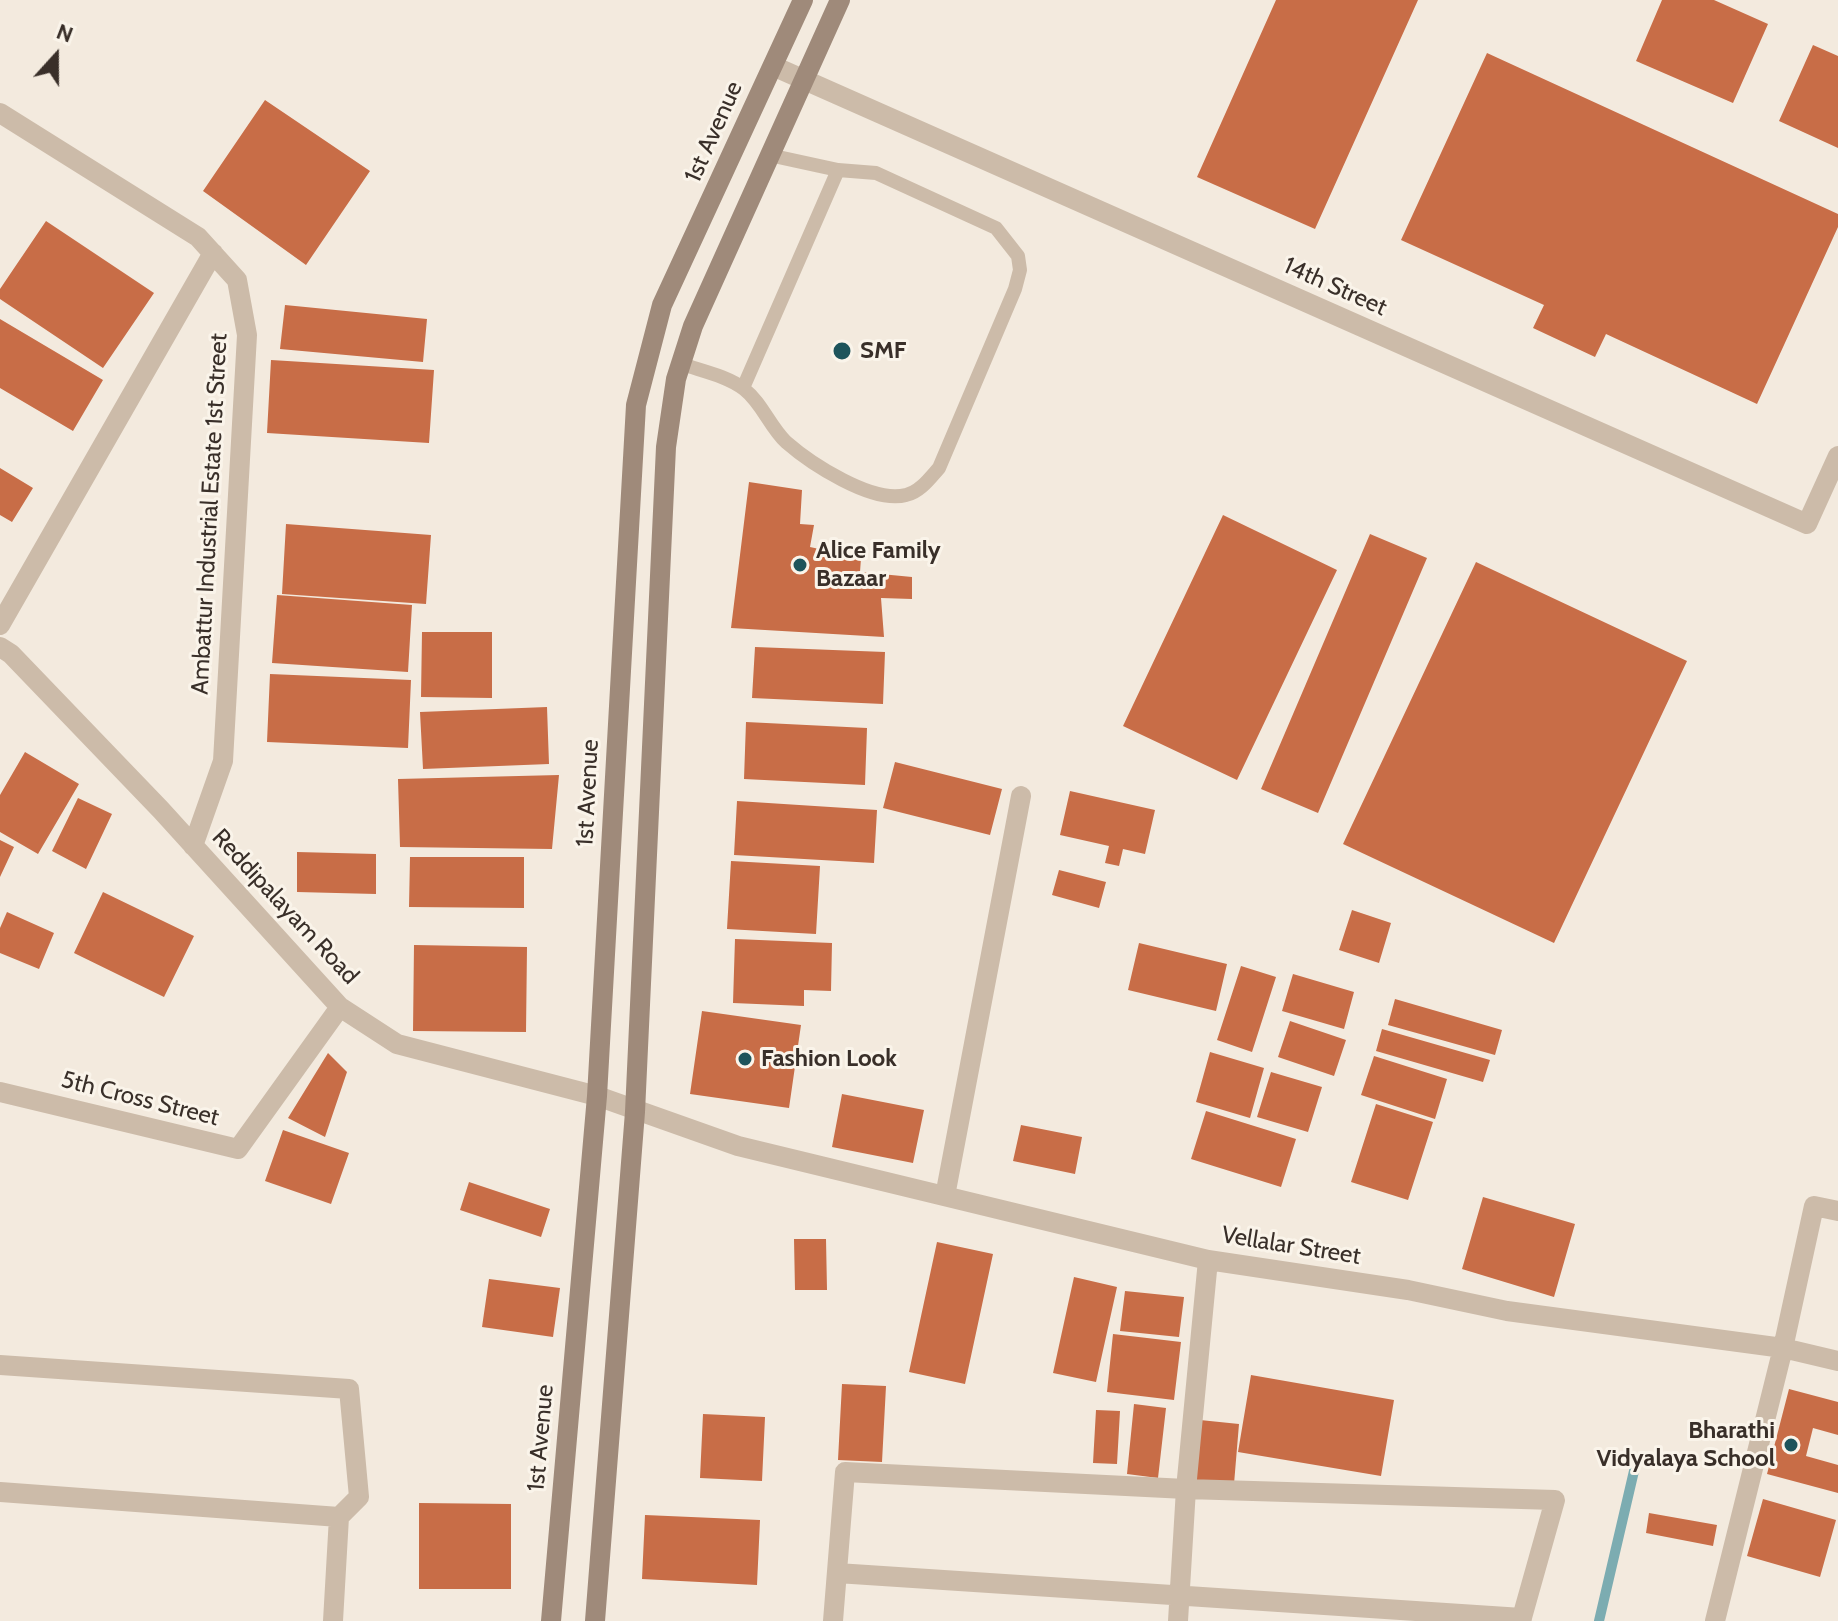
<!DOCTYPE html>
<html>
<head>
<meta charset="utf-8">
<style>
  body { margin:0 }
  #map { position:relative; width:1838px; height:1621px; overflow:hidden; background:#f3eade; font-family:Cabin,sans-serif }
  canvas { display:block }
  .north { position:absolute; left:16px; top:16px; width:80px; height:80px; -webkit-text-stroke:6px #faf4ea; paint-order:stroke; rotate:21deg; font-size:22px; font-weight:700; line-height:32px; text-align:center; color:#392f29 }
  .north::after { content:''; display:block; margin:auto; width:28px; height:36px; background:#392f29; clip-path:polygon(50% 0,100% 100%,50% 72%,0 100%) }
</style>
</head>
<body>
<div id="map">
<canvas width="1838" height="1621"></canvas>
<div class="north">N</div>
</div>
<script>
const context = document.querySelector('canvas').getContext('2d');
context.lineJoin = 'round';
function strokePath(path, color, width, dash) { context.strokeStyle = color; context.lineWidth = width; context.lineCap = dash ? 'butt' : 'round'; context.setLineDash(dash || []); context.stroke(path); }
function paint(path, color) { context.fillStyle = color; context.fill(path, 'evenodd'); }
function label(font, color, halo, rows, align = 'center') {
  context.font = font + ' Cabin,sans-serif'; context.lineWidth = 6; context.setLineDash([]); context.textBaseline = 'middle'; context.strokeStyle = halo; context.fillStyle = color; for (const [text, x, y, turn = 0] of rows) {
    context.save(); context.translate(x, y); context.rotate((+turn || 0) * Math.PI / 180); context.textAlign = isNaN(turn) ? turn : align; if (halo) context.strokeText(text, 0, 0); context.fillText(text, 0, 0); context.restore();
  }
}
const stream = new Path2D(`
  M1599,1621l35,-150`);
const building = new Path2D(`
  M1276,0h142l-103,229 -118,-52z
  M1662,0h52l54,24 -35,79 -97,-42z
  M1813,45l25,11v92l-59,-27z
  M1487,53l351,161v13l-81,177 -151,-70 -11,23 -62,-29 11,-23 -143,-65z
  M265,100l105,71 -64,94 -103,-74z
  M46,221l108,72 -51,75 -103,-69v-10z
  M285,305l142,14 -4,43 -143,-13z
  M0,319l103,61 -30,51 -73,-43z
  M271,360l163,10 -5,73 -162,-10z
  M0,468l33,20 -21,34 -12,-7z
  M749,482l53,8 -2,34 14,1 -4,22 51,11 -1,14 52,5v22l-31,-1 3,39 -153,-9z
  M1223,515l114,55 -100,210 -114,-54z
  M286,524l145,11 -5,69 -144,-10z
  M1370,534l57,24 -109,255 -57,-24z
  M1476,562l211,99 -133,282 -211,-99z
  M277,595l135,10 -4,67 -136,-9z
  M422,632h70v66l-71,-1z
  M755,647l130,5 -2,52 -131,-6z
  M270,674l141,6 -3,68 -141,-6z
  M547,707l2,57 -126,5 -3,-57z
  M746,722l121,6 -2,57 -121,-6z
  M25,752l54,32 -41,70 -38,-22v-37z
  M895,762l107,27 -12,46 -107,-27z
  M559,775l-7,74 -152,-2 -2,-68z
  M1070,791l85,19 -10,44 -22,-5 -4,17 -14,-3 4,-17 -49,-11z
  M78,798l34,16 -26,55 -34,-18z
  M737,801l140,9 -3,53 -140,-8z
  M0,840l14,7 -14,30z
  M297,852l79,2v40l-79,-2z
  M410,857h114v51l-115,-1z
  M731,861l89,5 -4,68 -89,-5z
  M1059,870l47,12 -7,26 -47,-13z
  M103,892l91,44 -30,61 -90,-44z
  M1352,910l39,13 -12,40 -40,-13z
  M7,912l47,21 -15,36 -39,-16v-25z
  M735,939l97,4 -1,48 -27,-1v16l-71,-3z
  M1139,943l88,21 -11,47 -88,-21z
  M414,945l113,2 -1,85 -113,-1z
  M1241,966l35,11 -24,75 -35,-12z
  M1293,974l61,18 -10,37 -62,-18z
  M1395,999l107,31 -7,25 -107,-30z
  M702,1011l99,14 -12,83 -99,-14z
  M1290,1021l56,19 -12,36 -56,-19z
  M1382,1029l108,31 -7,22 -107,-31z
  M1210,1052l54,16 -14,50 -54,-16z
  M328,1053l19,19 -22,65 -37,-19z
  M1374,1056l73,23 -12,40 -74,-24z
  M1271,1072l51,15 -14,45 -51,-15z
  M842,1094l82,16 -11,53 -81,-16z
  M1376,1104l57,18 -25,78 -57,-18z
  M1206,1111l90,28 -15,48 -90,-28z
  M1021,1125l61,12 -7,37 -62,-13z
  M283,1130l66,23 -18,51 -66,-23z
  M469,1182l81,27 -9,28 -81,-27z
  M1483,1197l92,27 -21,73 -92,-28z
  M794,1239h32l1,51h-32z
  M937,1242l56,12 -28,130 -56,-12z
  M1074,1277l43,10 -21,95 -43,-9z
  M489,1279l71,9 -7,49 -71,-10z
  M1125,1291l59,6 -5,40 -59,-6z
  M1113,1334l68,8 -7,58 -67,-8z
  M1251,1375l143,25 -13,76 -143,-24z
  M842,1384l44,2 -4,76 -44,-2z
  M1789,1389l49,13v33l-25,-7 -7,28 32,9v28l-71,-19z
  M1134,1404l32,4 -8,70 -31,-4z
  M1096,1410l24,1 -3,53 -24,-1z
  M703,1414l62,3 -3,64 -62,-3z
  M1200,1420l39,4 -5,60 -39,-4z
  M1763,1499l73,21 -16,57 -73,-21z
  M419,1503l92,1v85h-92z
  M1649,1513l68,12 -4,21 -67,-13z
  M645,1515l115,5 -3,65 -115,-6z`);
const service = new Path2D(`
  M682,364c20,7 45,12 62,25 18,14 26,38 42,53 24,21 86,62 120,53 14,-3 24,-17 33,-27l76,-179 5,-19 -2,-14 -22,-28 -120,-55 -38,-3 -69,-15
  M743,388l95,-218`);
const minor = new Path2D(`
  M773,66l1034,458 31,-68
  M0,113l198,124 39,43 10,55 -24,426 -30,85
  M0,625l213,-372
  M0,647l11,7 150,156 179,197 57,37 200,52 141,50 470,114 200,30 99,21 276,37 55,13
  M0,1092l238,57 102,-142
  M945,1196l76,-400
  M0,1365l349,24 10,108 -20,20 -6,104
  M0,1492l339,25
  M837,1573l685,45
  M833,1621l12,-149 341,17 369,11 -34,121
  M1178,1621l8,-132 22,-229
  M1715,1621l68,-273 31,-142 24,5`);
const secondary = new Path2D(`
  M551,1621l46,-525 39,-691 26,-100 141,-305
  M595,1621l40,-509 31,-665 10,-68 17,-53 147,-326`);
const markers = [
  [842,351,10,"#1e545b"],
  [800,565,8,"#1e545b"],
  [745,1059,8,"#1e545b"],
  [1791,1445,8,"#1e545b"]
];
const streetNames = [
  ["1st Avenue",714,132,-66],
  ["14th Street",1335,287,24],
  ["Ambattur Industrial Estate 1st Street",210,514,-87],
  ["1st Avenue",588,793,-87],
  ["Reddipalayam Road",285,907,47],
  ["5th Cross Street",140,1099,14],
  ["Vellalar Street",1291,1246,9],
  ["1st Avenue",541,1438,-85]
];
const poiNames = [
  ["SMF",860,351],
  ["Alice Family",816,551],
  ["Bazaar",816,579],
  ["Fashion Look",761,1059],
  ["Bharathi",1775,1431,"right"],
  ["Vidyalaya School",1775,1459,"right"]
];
strokePath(stream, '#7cacb1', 10);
paint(building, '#c86d47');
strokePath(service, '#ccbba9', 14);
strokePath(minor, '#ccbba9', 20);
strokePath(secondary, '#9f8a7a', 20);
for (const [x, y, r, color] of markers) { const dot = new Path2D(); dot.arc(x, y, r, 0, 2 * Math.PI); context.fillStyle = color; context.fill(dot); strokePath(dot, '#faf4ea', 3); }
label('24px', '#392f29', '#faf4ea', streetNames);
label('bold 24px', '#392f29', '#faf4ea', poiNames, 'left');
</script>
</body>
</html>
